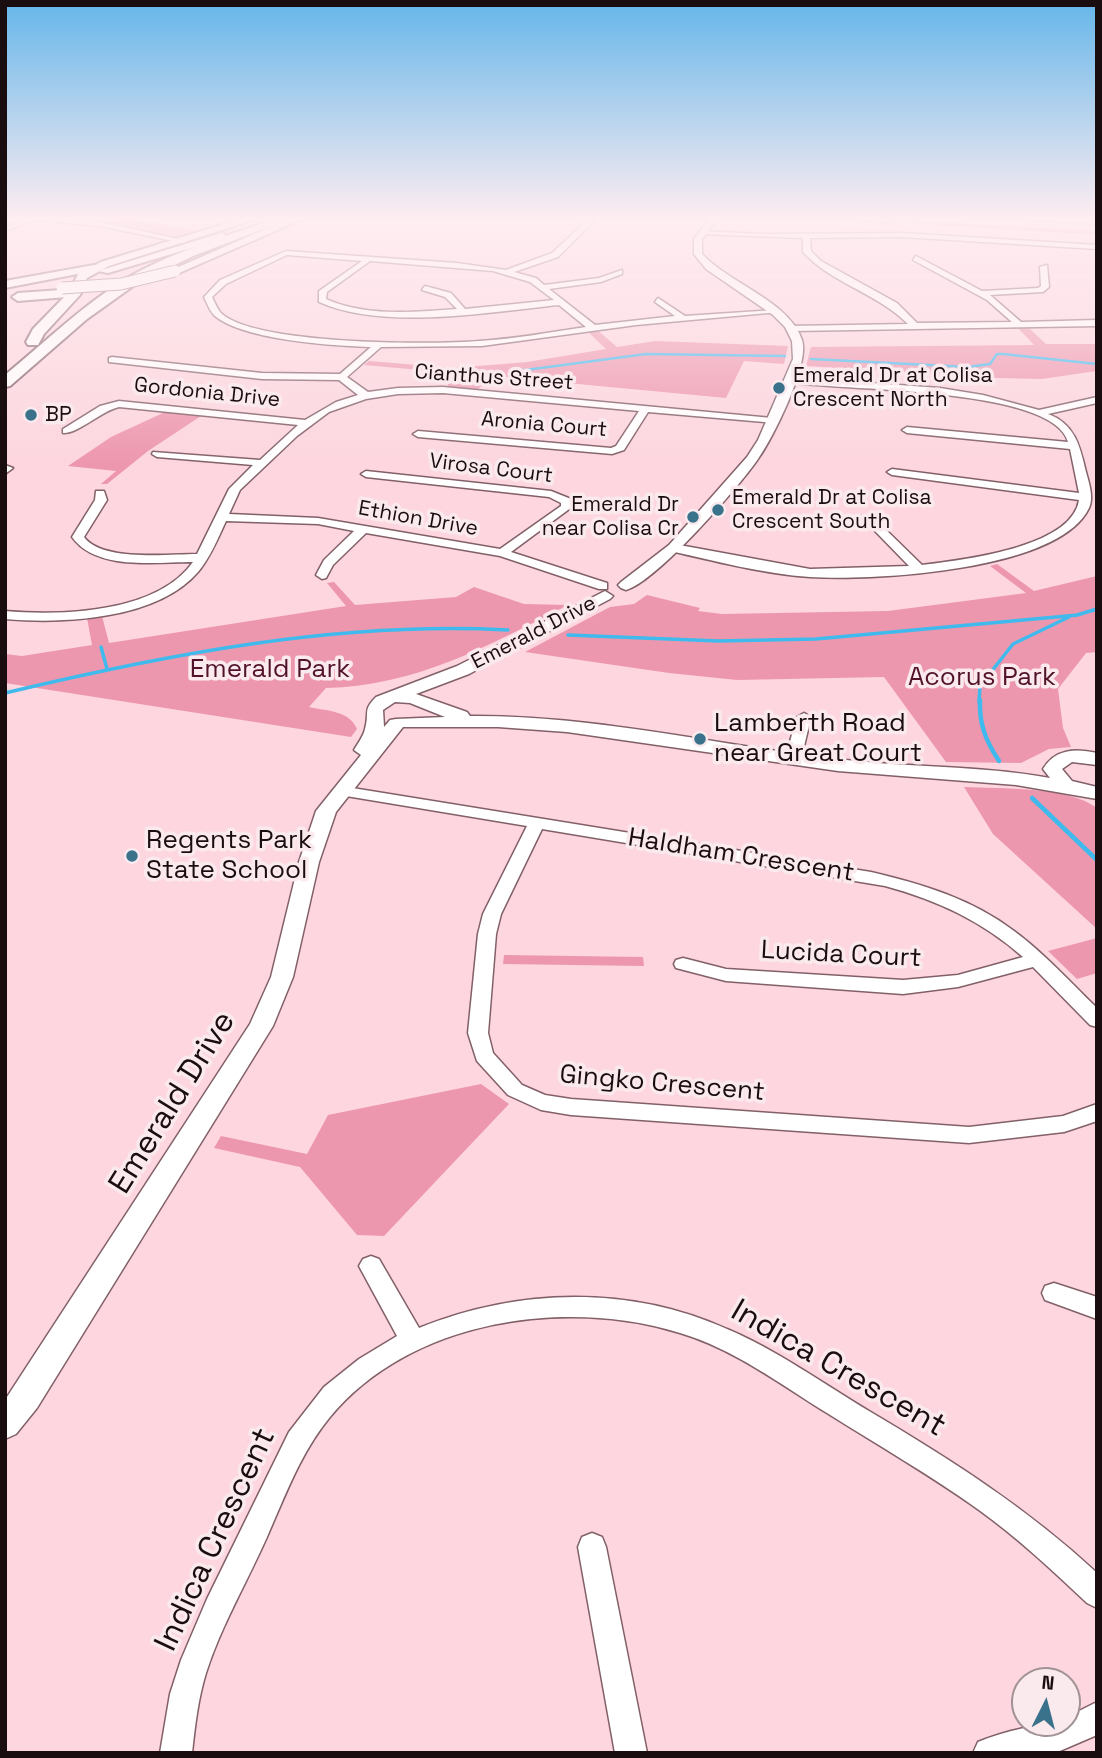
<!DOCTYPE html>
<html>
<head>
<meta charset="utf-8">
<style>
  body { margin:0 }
  #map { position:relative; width:1102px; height:1758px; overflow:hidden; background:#fdd6df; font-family:"Space Grotesk",sans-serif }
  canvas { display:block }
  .frame { position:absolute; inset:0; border:7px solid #1a0d10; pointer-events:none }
  .north { position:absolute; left:1011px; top:1667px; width:70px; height:70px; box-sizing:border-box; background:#faeaee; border:2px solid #a09295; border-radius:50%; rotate:6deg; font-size:19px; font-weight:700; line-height:28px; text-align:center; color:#1a0d10 }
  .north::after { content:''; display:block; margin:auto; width:24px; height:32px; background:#3a728c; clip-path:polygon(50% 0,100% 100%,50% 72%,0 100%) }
</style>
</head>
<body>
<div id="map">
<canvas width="1102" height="1758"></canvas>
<div class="frame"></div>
<div class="north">N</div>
</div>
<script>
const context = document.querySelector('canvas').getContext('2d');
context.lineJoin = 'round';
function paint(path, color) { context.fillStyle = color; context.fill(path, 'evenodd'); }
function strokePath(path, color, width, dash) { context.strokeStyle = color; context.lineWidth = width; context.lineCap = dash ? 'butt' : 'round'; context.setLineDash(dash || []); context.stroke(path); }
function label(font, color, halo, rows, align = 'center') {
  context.font = font + ' "Space Grotesk",sans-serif'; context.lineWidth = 7; context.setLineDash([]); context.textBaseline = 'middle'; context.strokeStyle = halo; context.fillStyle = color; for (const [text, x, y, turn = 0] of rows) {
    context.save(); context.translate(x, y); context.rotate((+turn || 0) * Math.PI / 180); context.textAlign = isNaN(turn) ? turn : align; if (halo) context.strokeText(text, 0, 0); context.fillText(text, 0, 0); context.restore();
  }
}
const green = new Path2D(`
  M113,218h17l71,14 -21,6 -81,-17z
  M902,220l195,11v4l-194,-12z
  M1018,328h11l17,16h51v27l-55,8 -44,-1 -192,-12 5,-19 223,-2z
  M597,330l20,17 38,-6 133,5 -4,18 -40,-3 -18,37 -233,-22 -16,14 -30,-3 5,-14 -88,-8 5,-4 85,7 73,-6 79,-13 -18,-17z
  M165,412l36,4 -53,35 -41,33h-6l15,-13 -48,-5 43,-29z
  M997,564l37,27 63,-15v76l-11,1 -28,36 5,39 8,19 -22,2 -28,14 -75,-1 -62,-85 -147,3 -68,-7 -144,-21 85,-45 24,-3 13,-9 53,13 -2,3 24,3 166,-3 138,-18 -36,-27z
  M334,582l21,23 101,-8 18,-10 50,17 44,1c-78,40 -152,81 -242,83l-17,19c17,4 40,3 48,22l-6,8 -346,-54v-29l17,2 70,-11 -5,-27 15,-2 7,27 237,-37 -19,-23z
  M964,787c36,2 104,-1 133,21v121l-104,-95z
  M1097,938v35l-20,6 -29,-28z
  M504,955l139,2 1,9 -141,-2z
  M481,1084l28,20 -125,132 -27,-1 -57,-68 -86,-19 7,-12 86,18 21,-39z`);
const streamFar2 = new Path2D(`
  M811,359l157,8 22,-3 7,-10h6l94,10
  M518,371l128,-17 139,2`);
const streamFar1 = new Path2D(`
  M1077,615l20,-6
  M568,635l150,6 98,-2 262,-24
  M101,647l6,22
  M5,693c164,-39 334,-72 503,-63
  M979,702l1,-16 33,-42 56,-27`);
const stream = new Path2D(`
  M980,700c-1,25 6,41 19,61
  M1032,798l65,62`);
const minor = new Path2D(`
  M27,218l73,4 87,19 -4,2 -83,-17 -66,-6 -29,11v-4z
  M590,218h7l-39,39 -44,15 22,6 8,7 55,-7 23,-8v4l-21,8 -52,7 46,36 80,-9 -20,-14 3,-4 27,18 90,-6 4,2 -143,13 -154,21 -101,1 -34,30 21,15 30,-4 45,-1 329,31 4,1v4l-128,-11 -24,38 -12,4 -194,-17 -5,-3 5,-3 193,17 5,-2 23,-35 -196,-18 -45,1 -32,5 -37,13 -32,24 -57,54 -11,24 89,4 182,31 61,-43v-3l-12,-6 -183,-20 -5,-3 5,-3 185,20 20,8 1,8 -61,45 96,31v6h-8l-99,-33 -134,-23 -33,32 -7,13 -4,1 -6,-4 8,-15 30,-29 -36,-7 -92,-3c-8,17 -16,37 -28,51 -41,48 -136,52 -193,47v-8c57,5 152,2 188,-49 -37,0 -97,9 -121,-25l23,-37 1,-9h8l3,9 -23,37c18,25 85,17 113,17l32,-65 24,-24 -96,-8 -5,-3 1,-2 107,8 38,-35 -179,-18c-18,4 -41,27 -56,26v-4l37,-23 19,-5 186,19 31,-18 22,-7 -19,-15 -77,-1 -153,-17v-4l3,-1 150,16 78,1 31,-27c-38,-1 -127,-7 -156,-31 -5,-4 -8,-13 -11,-19l16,-17 66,-29 171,12 49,7 46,-17zM287,255l75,6 -43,30v11c64,29 171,10 240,3l27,22c-35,5 -71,12 -107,14 -47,4 -228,4 -259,-29 -3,-4 -6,-11 -8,-15l14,-13zM370,261l123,10 37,11 24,18 -89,9 -14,-16 -26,-7 -3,4 23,7 12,12c-43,3 -91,8 -131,-10l1,-7z
  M847,218l48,3 -3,2z
  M1026,218l71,2v4l-68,-4z
  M702,231l61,3 139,-1 195,12v4l-195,-12 -92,1 1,13 10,10 76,42 20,20 95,-1 -25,-22 -74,-40 3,-4 66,35 56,-3 3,-2 -1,-19 7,-2 2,22 -6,5 -53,3 31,27 76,-2v6l-305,5 -3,-5 119,-2c-31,-31 -77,-41 -105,-72v-14l-103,-4z
  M789,377l151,11 43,7 56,15 58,-13v6l-49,11c27,10 32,32 38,58 3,11 8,26 3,36 -30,63 -216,73 -279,69 -46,-3 -95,-16 -140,-26l-2,-3 6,-4 136,25 99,-3 -37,-38 -16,-9 6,-3 18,8 42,41c39,-5 150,-17 157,-65l-187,-25 -5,-3 5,-3 187,24 -9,-44 -163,-16 -5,-3 5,-3 161,15c-14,-56 -233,-51 -282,-60l-2,-2z
  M5,465l8,3 -8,6z
  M804,713l7,4 -10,42 -8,5 -5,-2 -3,-3 12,-42z
  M340,786l531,86c51,12 101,27 143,59 30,22 56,51 83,77v19l-7,-2 -57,-58 -75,20 -55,7 -177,-13 -50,-13 -2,-4 2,-4 7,-2 43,11 177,11 55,-5 65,-18c-41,-36 -86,-57 -138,-71l-343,-57 -41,85 -5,20 -8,99 5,20 29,32 23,10 26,4 398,28 94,-11 34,-12v17l-33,11 -95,11 -398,-28 -30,-5 -33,-15 -31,-34 -9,-28 10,-99 5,-20 44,-88 -193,-32 -2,-3z
  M371,1256l8,3 40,69c99,-40 210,-43 308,1 50,21 95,54 142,82 81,48 158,97 228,162v35l-10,-5c-35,-33 -69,-65 -108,-93 -49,-35 -101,-65 -152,-97 -47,-29 -93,-64 -147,-80 -115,-36 -270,-13 -350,84 -29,35 -45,79 -63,120 -20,45 -46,89 -61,136 -8,26 -11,53 -14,80h-32l10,-59 11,-34 26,-61 82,-167 35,-45 35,-28 38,-23 -38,-70 4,-7z
  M1054,1283l43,14v22l-52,-19 -3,-7 3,-7z
  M592,1533l10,4 4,10 41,206h-32l-37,-206 4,-10z
  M1097,1702v33l-42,18h-82l5,-11c26,-11 61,-19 89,-19v-6z`);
const tertiary = new Path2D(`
  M710,218h8l-16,21v15c27,29 88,48 100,86 8,24 -29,98 -44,119 -19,28 -102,123 -132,131l-5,-2 -3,-3 3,-3 48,-37 78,-88 11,-17 35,-81 -1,-18 -7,-14 -12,-12 -67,-46 -12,-15v-15z
  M605,591l8,5 -3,3 -141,75 -53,20 51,18 3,4c124,-1 246,29 368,43 70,9 142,6 212,19l-7,-9c12,-20 32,-21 54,-16v12l-25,-3 -10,7 10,12 25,6v12l-81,-14 -178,-14 -271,-39 -69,-5h-95l-67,85 -17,50 -26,115 -20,49 -236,382 -21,26 -11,5v-39l245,-376 21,-47 28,-115 17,-51 45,-56 -7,-5c4,-7 9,-13 11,-21 5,-17 -3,-18 11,-32l81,-31zM395,702l15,1 35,14 -49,2 -6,1 -6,7 -1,-17z`);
const secondary = new Path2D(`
  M244,218h15l-150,48 -22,12 -8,17 -10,-2 9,-19 23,-12z`);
const primary = new Path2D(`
  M291,218h14l-126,55 -10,-2z
  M221,233l4,1v4l-117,35 -10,-2z
  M94,265l4,1v4l-93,18v-7z
  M75,289l6,4 -2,3 -61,5 -6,-4 6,-4z`);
const trunk = new Path2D(`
  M277,218h15l-99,38 -57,28 -49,35 -77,67 -5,1v-12c40,-33 78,-70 122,-97 47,-27 100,-42 150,-60z
  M75,289l6,4 -2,3 -35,38 -6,11h-10l-2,-3 7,-13 38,-39z`);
const primaryBridge = new Path2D(`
  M62,288l59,-4 54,-13`);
const markers = [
  [779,388,7,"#3a728c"],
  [31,415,7,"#3a728c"],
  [718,510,7,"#3a728c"],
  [693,517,7,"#3a728c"],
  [700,739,7,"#3a728c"],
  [132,856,7,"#3a728c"]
];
const farPoinames = [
  ["Emerald Dr at Colisa",793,376],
  ["Crescent North",793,400],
  ["BP",45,415],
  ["Emerald Dr at Colisa",732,498],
  ["Crescent South",732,522],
  ["Emerald Dr",679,505,"right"],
  ["near Colisa Cr",679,529,"right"]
];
const farStreetnames = [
  ["Cianthus Street",494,378,4],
  ["Gordonia Drive",207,393,6],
  ["Aronia Court",544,425,5],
  ["Virosa Court",491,469,7],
  ["Ethion Drive",418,519,10],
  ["Emerald Drive",534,633,-27]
];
const parkNames = [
  ["Emerald Park",270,670],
  ["Acorus Park",982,678]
];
const poiNames = [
  ["Lamberth Road",714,724],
  ["near Great Court",714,754],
  ["Regents Park",146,841],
  ["State School",146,871]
];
const streetNames = [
  ["Haldham Crescent",741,856,9],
  ["Lucida Court",841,955,3],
  ["Gingko Crescent",662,1084,5]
];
const nearStreetnames = [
  ["Emerald Drive",173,1103,-58],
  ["Indica Crescent",838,1369,30],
  ["Indica Crescent",216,1540,-65]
];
paint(green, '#ed97ae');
strokePath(streamFar2, '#40baed', 2.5);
strokePath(streamFar1, '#40baed', 3.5);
strokePath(stream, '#40baed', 4.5);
strokePath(minor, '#826068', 3);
strokePath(tertiary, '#826068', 3);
strokePath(secondary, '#826068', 4);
strokePath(primary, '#826068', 4);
strokePath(trunk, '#826068', 4);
paint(minor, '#fff');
paint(tertiary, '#fff');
paint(secondary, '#fff');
paint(primary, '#fff');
paint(trunk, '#fff');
strokePath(primaryBridge, '#826068', 13, []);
strokePath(primaryBridge, '#fff', 11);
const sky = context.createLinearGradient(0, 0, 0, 464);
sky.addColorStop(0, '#65b6ea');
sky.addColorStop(0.47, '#feedf1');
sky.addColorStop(1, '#feedf100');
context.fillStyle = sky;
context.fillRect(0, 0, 1102, 464);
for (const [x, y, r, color] of markers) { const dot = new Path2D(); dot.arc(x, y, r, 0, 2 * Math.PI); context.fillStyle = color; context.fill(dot); strokePath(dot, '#faeaee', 2.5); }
label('21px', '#1a0d10', '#faeaee', farPoinames, 'left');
label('21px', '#1a0d10', '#faeaee', farStreetnames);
label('26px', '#52132a', '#faeaee', parkNames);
label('26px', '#1a0d10', '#faeaee', poiNames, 'left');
label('26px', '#1a0d10', '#faeaee', streetNames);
label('32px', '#1a0d10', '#faeaee', nearStreetnames);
</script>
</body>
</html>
